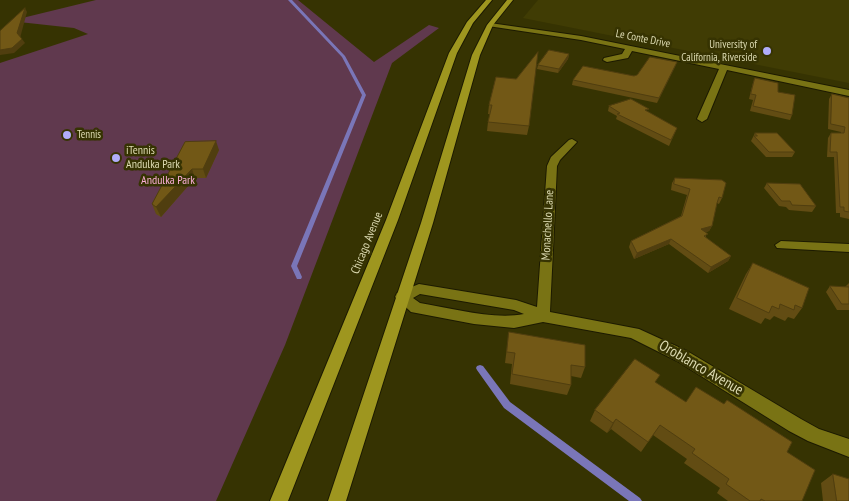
<!DOCTYPE html>
<html>
<head>
<meta charset="utf-8">
<style>
  body { margin:0 }
  canvas { display:block; background:#363302 }
</style>
</head>
<body>
<canvas width="849" height="501"></canvas>
<script>
const context = document.querySelector('canvas').getContext('2d');
context.lineJoin = 'round';
function paint(path, color) { context.fillStyle = color; context.fill(path, 'evenodd'); }
function strokePath(path, color, width, dash) { context.strokeStyle = color; context.lineWidth = width; context.lineCap = dash ? 'butt' : 'round'; context.setLineDash(dash || []); context.stroke(path); }
function label(font, color, halo, rows, align = 'center') {
  context.font = font + ' "PT Sans Narrow",sans-serif'; context.lineWidth = 5; context.setLineDash([]); context.textBaseline = 'middle'; context.strokeStyle = halo; context.fillStyle = color; for (const [text, x, y, turn = 0] of rows) {
    context.save(); context.translate(x, y); context.rotate((+turn || 0) * Math.PI / 180); context.textAlign = isNaN(turn) ? turn : align; if (halo) context.strokeText(text, 0, 0); context.fillText(text, 0, 0); context.restore();
  }
}
const built = new Path2D(`
  M538,0h311v83l-326,-65z`);
const green = new Path2D(`
  M96,0h202l76,62 55,-37 10,3 -47,35 -107,282 -69,156h-216v-438l88,-29 -14,-6 -64,-7z`);
const stream = new Path2D(`
  M288,0h4l53,56 21,39 -69,171 5,11 -1,2h-4l-6,-13 71,-171 -20,-38z
  M480,365l3,1 27,36 130,96 2,3h-13l-125,-93 -27,-38 -1,-2 1,-2z`);
const street = new Path2D(`
  M490,23l91,13 268,54v6l-122,-26 -20,49 -5,3 -5,-3 22,-50 -87,-18 -4,7 -21,4 -4,-2 1,-2 18,-4 3,-5 -44,-9 -93,-14v-2z
  M572,139l5,3 -17,18 -3,6 -7,146 89,17 48,22 114,68 18,10 30,10v18l-41,-16 -19,-10 -112,-70 -46,-23 -88,-16 -29,6 -40,-4 -63,-12 -16,-15 2,-4 22,-9 97,16 21,7 10,-141 4,-9 18,-17zM420,294l94,16 10,4c-31,6 -73,-6 -104,-11l-7,-5z
  M781,241l68,3v8l-72,-4 -2,-3z`);
const primary = new Path2D(`
  M486,0h6l-19,23 -16,30 -59,167 -110,281h-18l116,-281 63,-167 18,-31z
  M507,0h6l-20,25 -13,30 -47,168 -87,278h-18l93,-278 51,-168 15,-30z`);
const wall = new Path2D(`
  M569,54l-1,5 -10,14 -21,-4 1,-4z
  M677,62l-20,41 -85,-18 1,-5 61,-4z
  M496,77l33,49 -2,9 -40,-4 1,-9 2,-8h-2l1,-9z
  M755,78l23,14 14,23 -2,5 -40,-9 3,-11 -4,-1 4,-16z
  M832,94l17,4v121l-9,-2v-4h-4l-2,-56h-7l1,-19 3,-5h10v-1l-13,-3 1,-30z
  M609,106l39,6 29,16 -8,18 -53,-27 1,-3 -9,-5z
  M755,133l40,19 -3,5h-26l-15,-16z
  M185,142l34,8 -13,28h-11l-34,39 -5,-3 -4,-10z
  M675,178l47,20 -3,6 -2,-1 -5,23 -3,5 -3,1v6l25,18 -3,5 -20,12 -39,-29 -35,15 -5,-12 2,-6 50,-25 6,-21 -16,-5 1,-7z
  M767,183l49,23 -4,6 -23,-2 -3,-3 -7,-1 -15,-18z
  M753,263l49,45 -8,11 -6,-2 -3,4 -11,-5 -4,4 -5,-2 -4,6 -32,-15 17,-35z
  M849,283v27h-12l-11,-18 4,-6 15,1z
  M509,332l76,35 -4,11 -10,-2v9l-4,10 -57,-11 2,-20 -7,-1z
  M655,382l30,20 102,50 15,49h-74l-11,-8 3,-5 -36,-25 3,-4 -34,-24 -12,17 -30,-23 -4,4 -17,-12 5,-11z
  M833,474l16,27h-26l-2,-18z`);
const shadedWall = new Path2D(`
  M25,8l2,4 -7,26 -3,-5z
  M22,39l3,4 -11,10 -14,2v-5z
  M569,54l-1,5 -10,14 1,-4z
  M677,62l-2,5 -18,36 2,-5z
  M216,141l3,9 -13,28 -3,-9z
  M192,169l3,9 -34,39 -5,-10z
  M712,226l-3,5 -11,4 3,-6z
  M671,239l-2,5 -35,15 3,-6z
  M731,256l-3,5 -20,12 3,-6z
  M616,419l-5,10 -4,4 6,-10z`);
const building = new Path2D(`
  M25,8l-8,25 5,6 -10,9 -12,2v-19z
  M549,50l20,4 -10,15 -21,-4z
  M538,52l-9,74 -41,-4 4,-17h-3l7,-28 20,2z
  M650,57l27,5 -18,36 -86,-18 10,-14 51,10 3,-1z
  M755,78l23,5v9l17,3 -3,20 -39,-9 3,-11 -5,-1z
  M832,94l17,4v114l-5,-1v-4h-4l-3,-55h-7l1,-19h13l1,-6 -14,-3z
  M631,99l18,10 -4,1 32,18 -6,12 -54,-26 3,-1 -11,-7z
  M755,133h22l18,19h-26l-15,-16h3z
  M216,141l-13,28h-11l-36,38 -4,-3 33,-62z
  M675,178l47,2 4,3 -4,15 -3,-1 -2,6 -5,23 -11,3 7,5 -4,2 27,20 -20,11 -40,-28 -34,14 -6,-12 51,-25 8,-27 -16,-5z
  M767,183l33,1 16,22 -24,-1 -2,-4h-8z
  M753,263l56,25 -7,20 -7,-3 -1,5 -14,-6 -1,5 -7,-3 -3,7 -32,-15z
  M830,286l19,1v17h-7z
  M509,332l76,13v22l-14,-2v20l-59,-11 3,-21 -8,-1z
  M635,359l25,16 -5,7 31,20 10,-15 28,17 3,-4 65,42 -5,10 28,18 -13,31h-37l-4,-2 -1,2h-10l-24,-17 3,-5 -37,-26 3,-4 -35,-24 -12,17 -32,-23 -3,4 -18,-13z
  M833,474l16,5v22h-12z`);
const markers = [
  [767,51,5,"#b1adfa"],
  [67,135,5,"#b1adfa"],
  [116,158,5,"#b1adfa"]
];
const farStreetnames = [
  ["Le Conte Drive",643,39,11]
];
const farPoinames = [
  ["University of",757,45],
  ["California, Riverside",757,58],
  ["Tennis",77,135,"left"]
];
const poiNames = [
  ["iTennis",126,151],
  ["Andulka Park",126,165]
];
const parkNames = [
  ["Andulka Park",168,181]
];
const streetNames = [
  ["Monachello Lane",548,225,-87],
  ["Chicago Avenue",367,243,-68]
];
const nearStreetnames = [
  ["Oroblanco Avenue",701,368,30]
];
paint(built, '#403c04');
paint(green, '#60394e');
paint(stream, '#7a76b8');
strokePath(street, '#1c1a01', 2);
strokePath(primary, '#1c1a01', 2);
paint(street, '#797314');
paint(primary, '#9e961f');
paint(wall, '#624c13');
paint(shadedWall, '#503e0f');
paint(building, '#725816');
strokePath(building, '#503e0f', 1);
for (const [x, y, r, color] of markers) { const dot = new Path2D(); dot.arc(x, y, r, 0, 2 * Math.PI); context.fillStyle = color; context.fill(dot); strokePath(dot, '#363302', 2); }
label('11px', '#dcdab1', '#363302', farStreetnames);
label('11px', '#dcdab1', '#363302', farPoinames, 'right');
label('12px', '#dcdab1', '#363302', poiNames, 'left');
label('12px', '#faaed7', '#363302', parkNames);
label('12px', '#dcdab1', '#363302', streetNames);
label('15px', '#dcdab1', '#363302', nearStreetnames);
</script>
</body>
</html>
